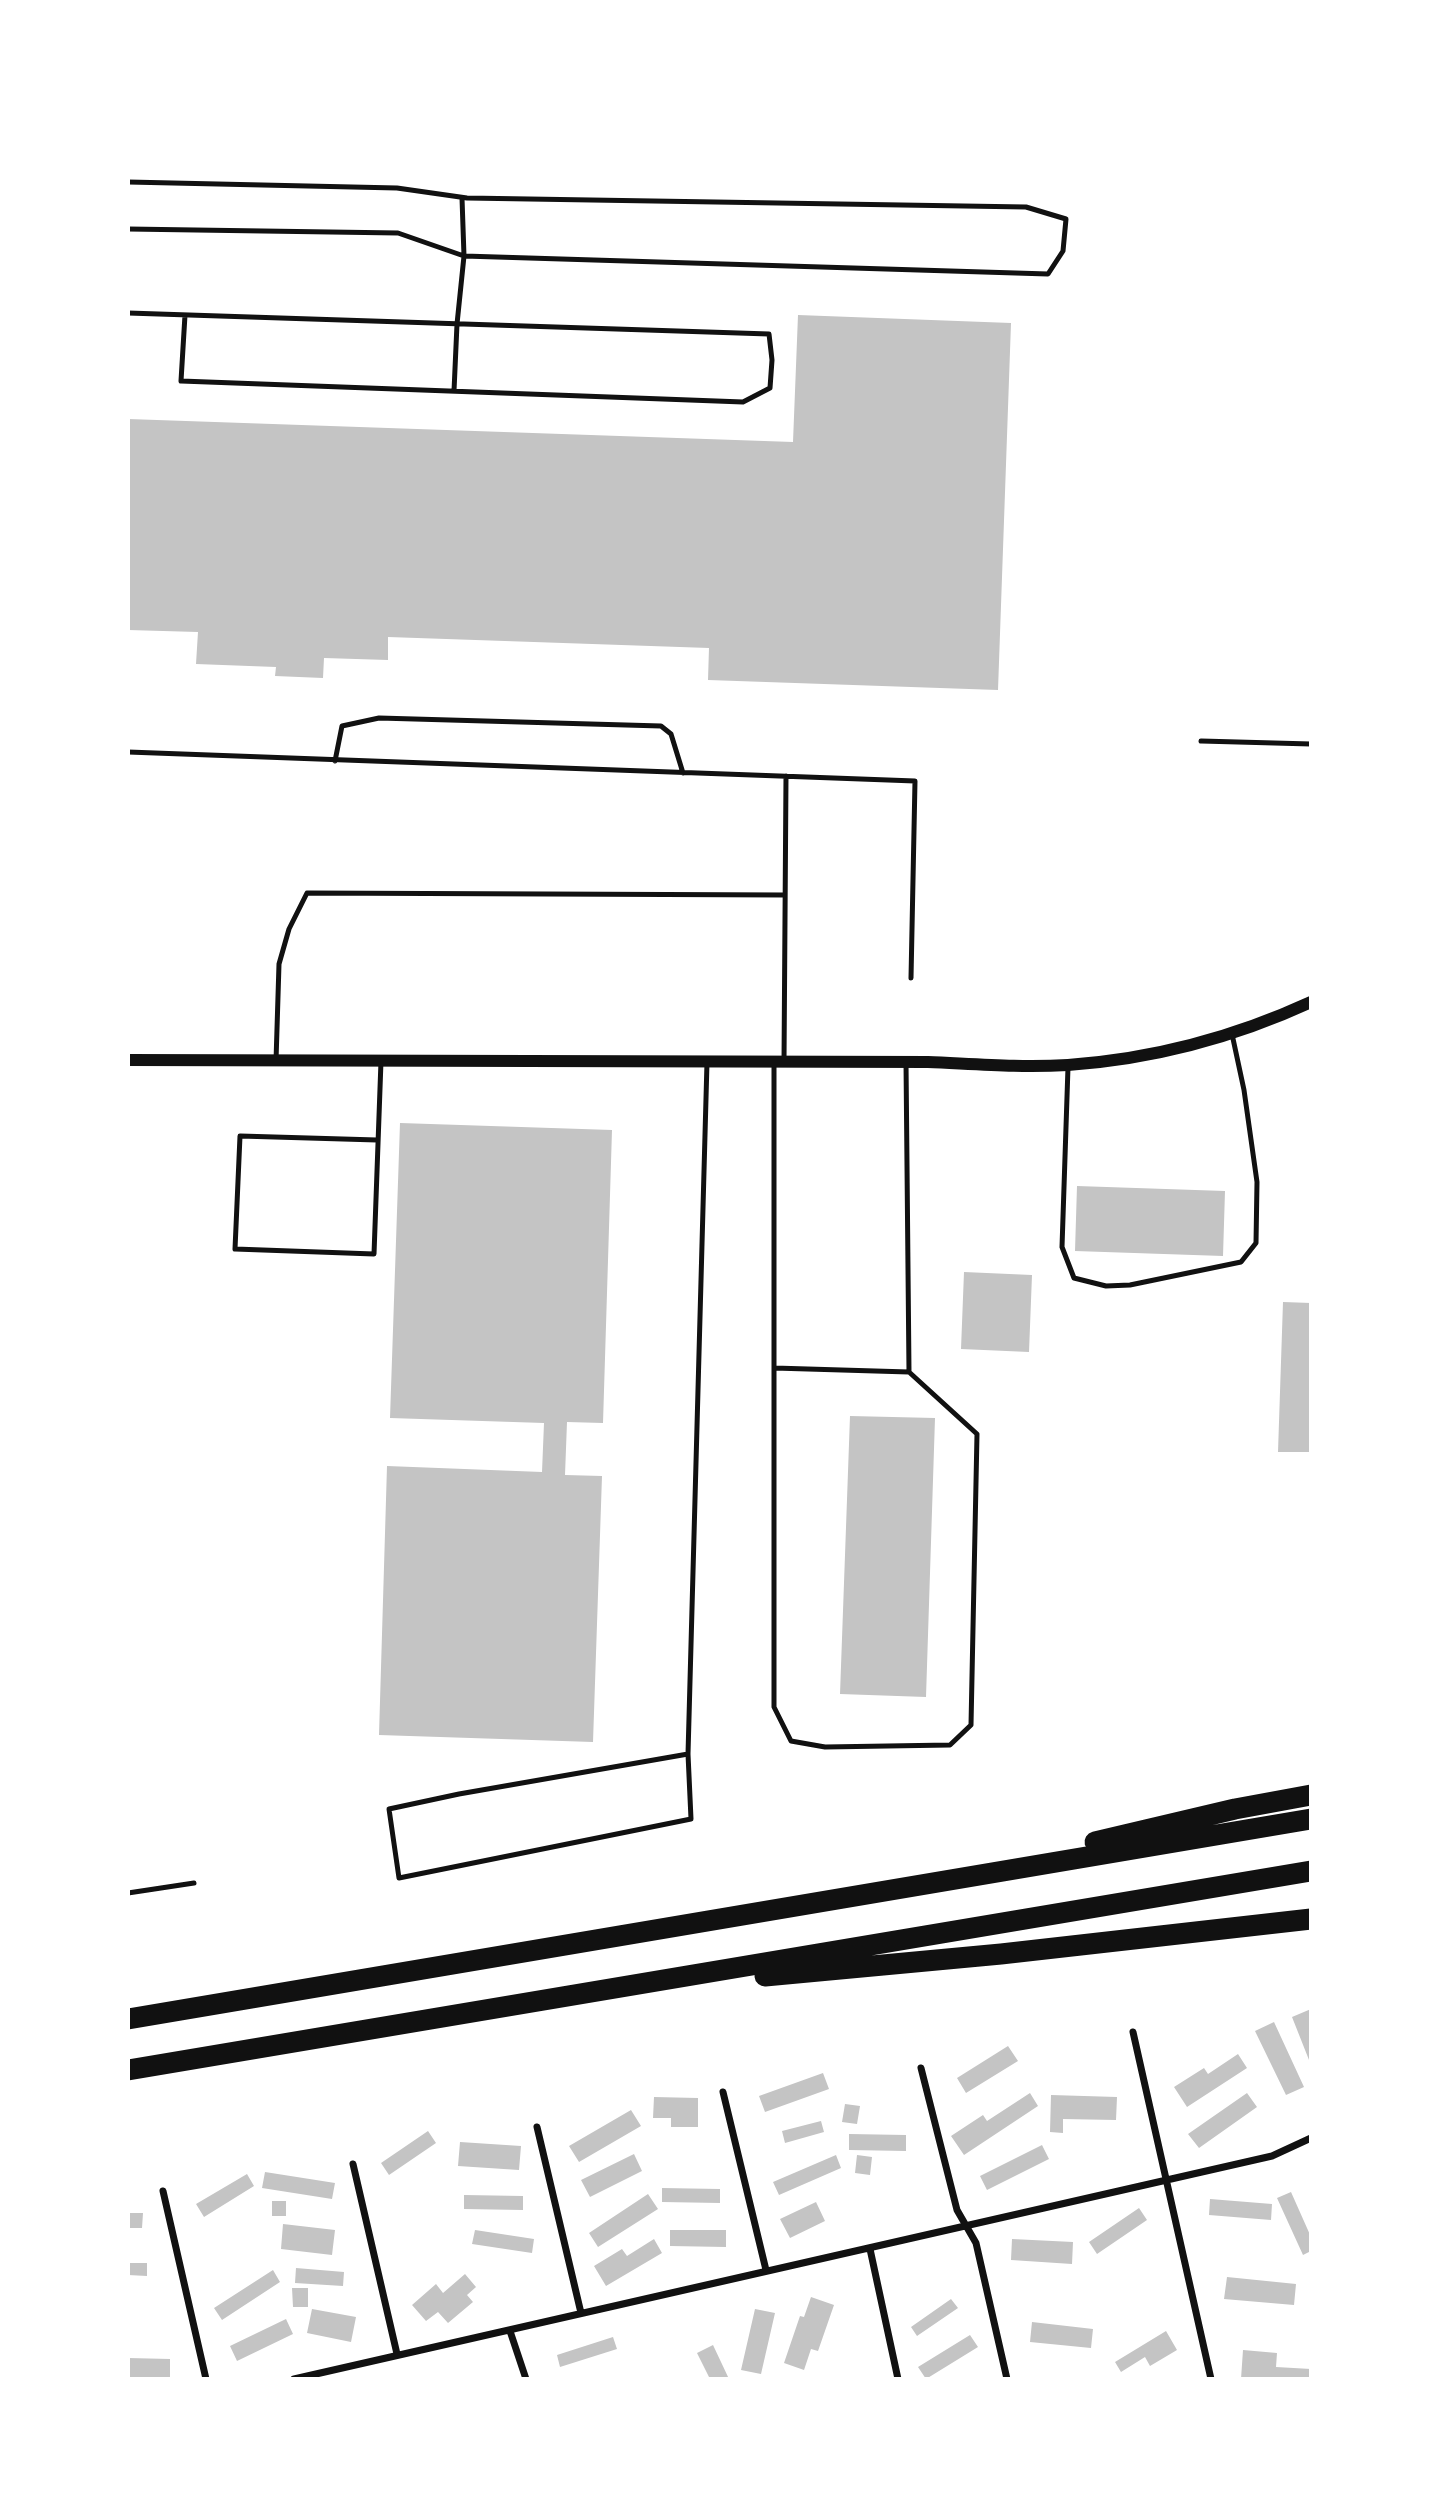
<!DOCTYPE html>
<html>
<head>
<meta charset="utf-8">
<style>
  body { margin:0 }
  #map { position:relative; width:1439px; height:2507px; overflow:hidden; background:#fff; font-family:Poppins,sans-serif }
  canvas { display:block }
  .frame { position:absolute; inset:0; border:130px solid #fff; pointer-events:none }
</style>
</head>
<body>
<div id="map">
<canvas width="1439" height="2507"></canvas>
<div class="frame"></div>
</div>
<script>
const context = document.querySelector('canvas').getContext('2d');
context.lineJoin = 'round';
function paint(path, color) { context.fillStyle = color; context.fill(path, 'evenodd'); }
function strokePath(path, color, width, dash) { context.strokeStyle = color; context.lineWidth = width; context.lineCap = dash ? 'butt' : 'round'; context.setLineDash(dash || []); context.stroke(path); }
const building = new Path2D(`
  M798,315l213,8 -13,367 -290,-10 1,-32 -321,-11v23l-64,-2 -1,20 -48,-2 1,-9 -80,-3 2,-32 -70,-2v-211l665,23z
  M400,1123l212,7 -9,293 -36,-1 -2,53 37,1 -9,266 -214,-7 8,-269 155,6 2,-49 -154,-5z
  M1077,1186l148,5 -2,65 -148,-5z
  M964,1272l68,3 -3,77 -68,-3z
  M1283,1302l28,1v149h-33z
  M850,1416l85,2 -9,279 -86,-3z
  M1311,2009v56l-19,-48z
  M1274,2022l30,65 -18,8 -31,-64z
  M1008,2046l10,15 -52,32 -9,-15z
  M1238,2054l9,14 -60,39 -13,-20 30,-19 4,6z
  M823,2073l6,16 -64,23 -6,-16z
  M1030,2093l8,13 -74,49 -13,-19 32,-21 4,6z
  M1247,2093l10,14 -58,41 -11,-14z
  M1051,2095l66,2 -1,23 -53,-1v14l-13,-1z
  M654,2097l44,1v29h-27v-9h-18z
  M845,2104l15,2 -3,18 -15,-2z
  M631,2110l10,16 -62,36 -10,-16z
  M821,2121l3,11 -39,11 -3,-12z
  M428,2131l8,12 -47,32 -8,-12z
  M849,2134l57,1v16l-57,-1z
  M460,2142l61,4 -2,24 -61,-4z
  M1042,2145l7,14 -62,31 -7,-14z
  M634,2154l8,17 -52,26 -9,-17z
  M836,2155l5,13 -62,27 -6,-13z
  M857,2155l15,2 -2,18 -15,-2z
  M265,2172l70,11 -3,16 -70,-11z
  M247,2174l7,12 -50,31 -8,-13z
  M662,2188l58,1v14l-58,-1z
  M1291,2192l20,45v14l-8,4 -26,-57z
  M648,2194l10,15 -60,38 -9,-14z
  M464,2195l59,1v14l-59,-1z
  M1210,2199l62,5 -1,16 -62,-5z
  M272,2201h14v15h-14z
  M816,2202l9,19 -35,17 -10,-19z
  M1139,2208l8,12 -50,34 -8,-12z
  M128,2213h15l-1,15h-14z
  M283,2224l52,6 -3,25 -51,-6z
  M475,2230l59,9 -2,14 -60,-9z
  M670,2230h56v17l-56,-1z
  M654,2239l8,14 -56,33 -12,-20 28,-17 5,7z
  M1012,2239l61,3 -1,22 -61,-4z
  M128,2263h19v13l-19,-1z
  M296,2268l48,4 -1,14 -48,-3z
  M273,2270l7,12 -58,38 -8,-12z
  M465,2274l11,13 -9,8 6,7 -25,21 -10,-11 -12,9 -14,-16 24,-21 7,9z
  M1227,2277l69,7 -2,21 -70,-6z
  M292,2288h16v19h-15z
  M811,2297l23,8 -16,46 -7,-2 -7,21 -20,-7 16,-47 4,1z
  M951,2299l7,9 -41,28 -6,-9z
  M312,2309l44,8 -5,25 -44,-9z
  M755,2309l20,4 -14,61 -20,-4z
  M286,2319l7,15 -56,27 -7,-15z
  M1032,2322l61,7 -2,19 -61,-6z
  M1166,2331l11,19 -27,16 -5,-9 -24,15 -6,-10z
  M970,2335l8,12 -52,32 -8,-12z
  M613,2337l4,12 -57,18 -3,-12z
  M713,2345l16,34h-19l-13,-26z
  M1243,2350l34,3 -1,14 35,2v10h-70z
  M128,2358l42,1v20h-42z`);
const service = new Path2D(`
  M128,182l269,6 70,10 559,9 40,12 -3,32 -15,23 -584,-18 -66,-23 -270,-4
  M128,313c213,7 427,14 641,21l3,26 -2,28 -27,14 -562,-21 4,-66
  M454,391l3,-67 7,-68 -2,-58
  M1201,741l110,3
  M128,752l787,29 -4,197
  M335,761l7,-35 37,-8 282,8 10,8 12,39
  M276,1061l3,-97 10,-35 18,-36 478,2
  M774,1062v306l135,4 -3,-310
  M784,1062l2,-286
  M1068,1067l-6,180 12,31 32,8 24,-1 111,-23 15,-19 1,-61 -13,-92 -12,-56
  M377,1140l-137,-4 -5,113 139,5 7,-193
  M774,1368v339l17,34 34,6 125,-2 21,-20 6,-291 -68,-62
  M688,1754l3,65 -292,59 -10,-69 70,-15 229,-40 19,-692
  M128,1893l66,-10`);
const minor = new Path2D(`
  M1133,2032l78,347
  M921,2068l36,142 19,33 31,136
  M723,2092l43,178
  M537,2127l44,186
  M353,2164l44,190
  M163,2191l43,188
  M870,2249l28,130
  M510,2331l16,48
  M294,2379l978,-223 39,-18`);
const tertiary = new Path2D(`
  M128,1060l800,2c47,2 93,6 140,3 84,-6 167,-28 243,-63`);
const motorway = new Path2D(`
  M1095,1842l140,-33 76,-14
  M765,1976l236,-22 310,-35
  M128,2019l1183,-200
  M128,2070l1183,-199`);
paint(building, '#c4c4c4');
strokePath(service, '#111', 5);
strokePath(minor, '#111', 7);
strokePath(tertiary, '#111', 12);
strokePath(motorway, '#111', 21);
</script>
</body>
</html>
